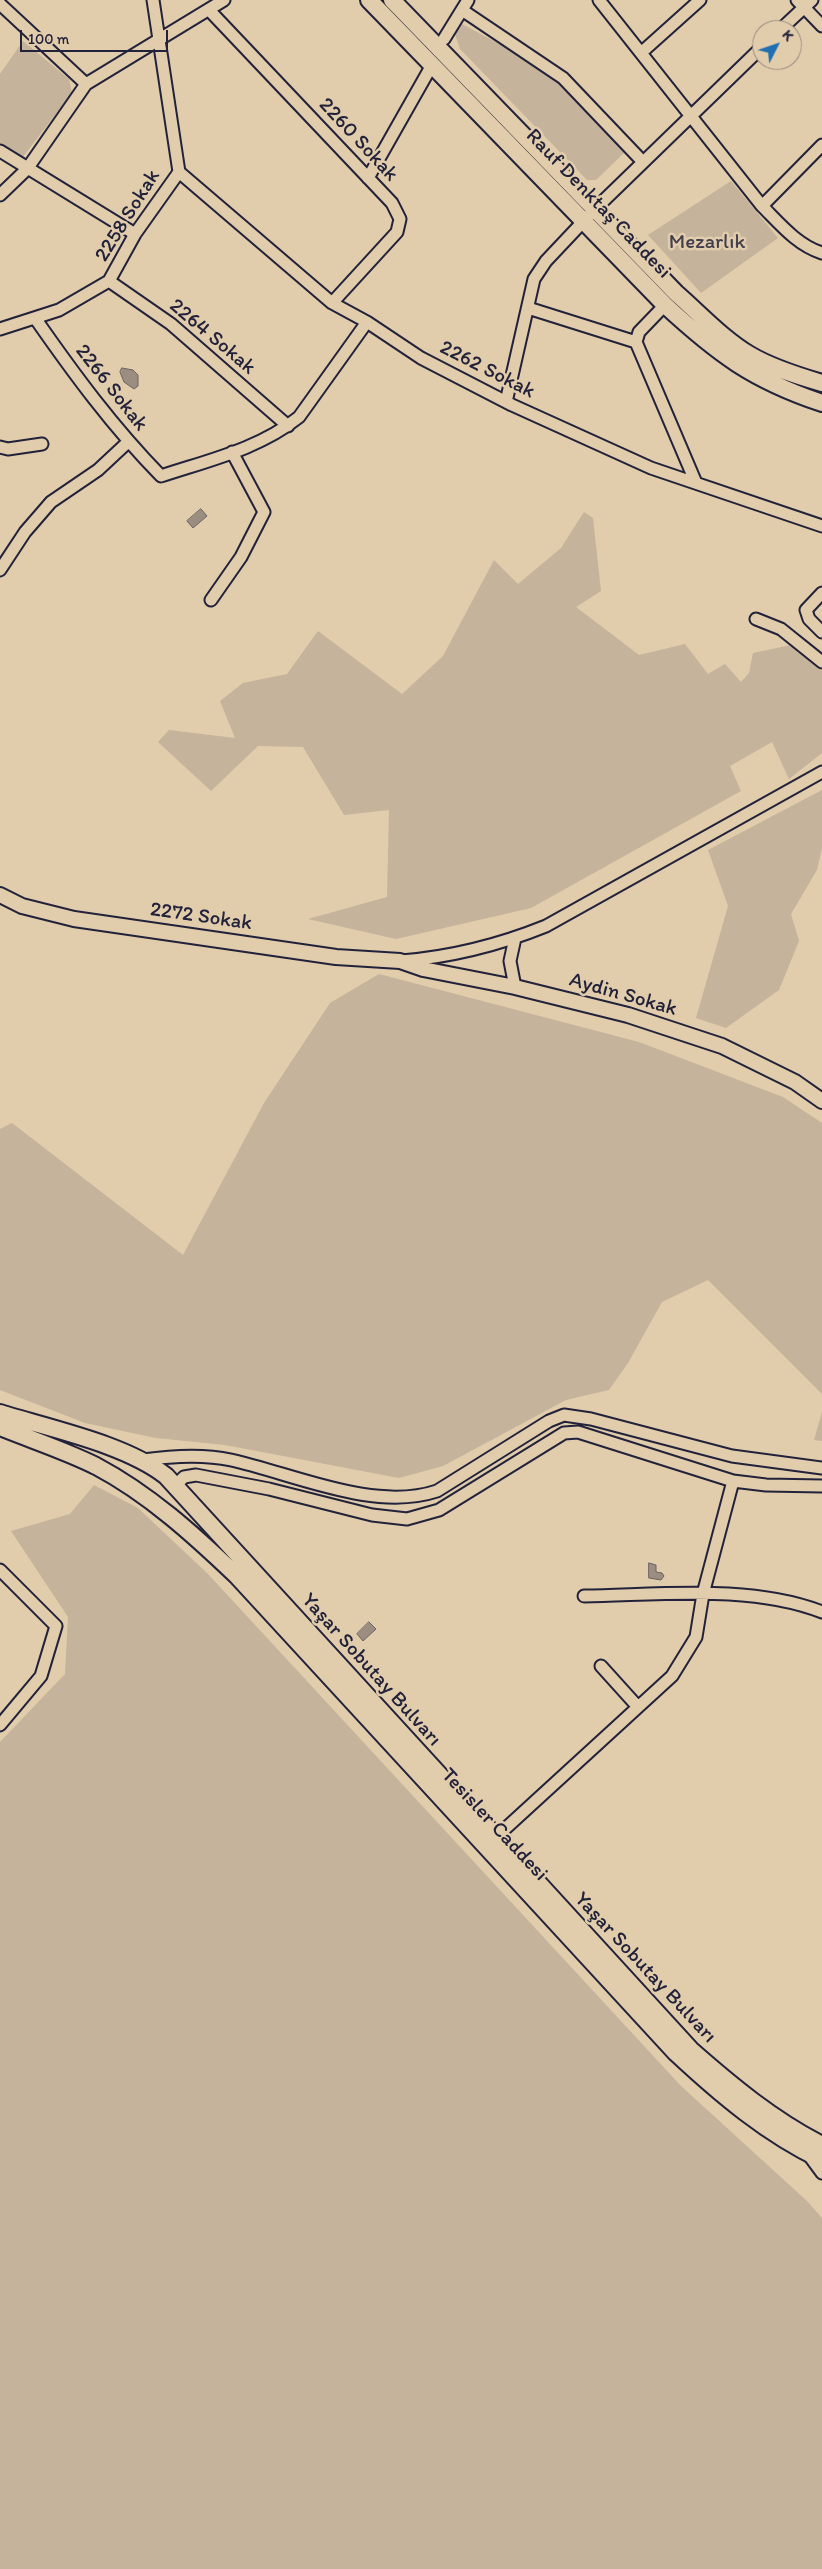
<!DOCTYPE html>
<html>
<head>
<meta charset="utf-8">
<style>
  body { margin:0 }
  #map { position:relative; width:822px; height:2569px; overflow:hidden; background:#e1ccab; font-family:Itim,sans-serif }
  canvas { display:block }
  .north { position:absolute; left:752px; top:20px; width:50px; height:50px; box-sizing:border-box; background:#e1ccab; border:1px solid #95887e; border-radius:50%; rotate:49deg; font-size:14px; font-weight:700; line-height:20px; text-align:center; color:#22223b }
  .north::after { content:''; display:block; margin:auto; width:18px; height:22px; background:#1f6fb2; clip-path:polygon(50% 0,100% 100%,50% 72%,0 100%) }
  .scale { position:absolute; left:20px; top:30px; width:148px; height:22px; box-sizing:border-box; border:2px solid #22223b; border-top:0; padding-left:6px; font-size:15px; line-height:18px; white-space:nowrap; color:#22223b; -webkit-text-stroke:4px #e1ccab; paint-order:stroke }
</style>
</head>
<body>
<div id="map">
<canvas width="822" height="2569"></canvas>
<div class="north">K</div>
<div class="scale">100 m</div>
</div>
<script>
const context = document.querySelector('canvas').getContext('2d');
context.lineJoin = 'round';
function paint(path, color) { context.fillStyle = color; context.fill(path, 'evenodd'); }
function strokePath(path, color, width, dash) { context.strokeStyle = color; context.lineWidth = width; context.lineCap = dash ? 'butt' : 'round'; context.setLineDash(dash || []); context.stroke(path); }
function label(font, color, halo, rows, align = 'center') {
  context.font = font + ' Itim,sans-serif'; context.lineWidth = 5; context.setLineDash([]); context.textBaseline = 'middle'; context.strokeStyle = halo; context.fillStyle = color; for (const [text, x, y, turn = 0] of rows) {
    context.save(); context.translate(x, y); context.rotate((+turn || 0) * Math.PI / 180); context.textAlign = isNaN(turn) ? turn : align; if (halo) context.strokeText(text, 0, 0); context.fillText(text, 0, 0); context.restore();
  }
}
const green = new Path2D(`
  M462,24l75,40 29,22 56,62 2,5 -28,27h-9l-127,-131 -5,-15z
  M23,41l46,38 3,14 -50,65 -22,-15v-69z
  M731,181l47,57 -77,55 -53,-58z
  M584,512l9,6 8,73 -25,16 63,48 46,-11 23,30 17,-10 16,18 8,-9 4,-20 38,-8 31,26v82l-33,26 -17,-37 -42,24 11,25 -210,117 -135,31 -88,-20 79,-22 2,-87 -45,5 -41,-68 -45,-1 -47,45 -53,-49 11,-12 66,8 -15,-37 23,-18 44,-9 31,-43 84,63 41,-38 51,-96 24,24 43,-36z
  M822,790v58l-5,22 -26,44 8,27 -20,49 -53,38 -30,-10 32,-112 -20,-56z
  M379,974l260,68 144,55 39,26v271l-114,-114 -46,22 -34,61 -19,27 -43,10 -123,66 -44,12 -174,-33 -69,-7 -71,-15 -85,-33v-261l12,-6 171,132 81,-152 66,-100z
  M822,1412v29l-8,-1z
  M94,1485l44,23 70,66 473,512 126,115 15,17v351h-822v-827l65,-68 3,-57 -57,-86 59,-17z`);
const water = new Path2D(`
  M122,368l11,2 5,5v11l-4,3 -10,-7 -4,-10z
  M201,509l6,7 -14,12 -6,-7z
  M649,1563l7,2v7l6,1 2,3 -3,4 -12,-2z
  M369,1622l7,7 -13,12 -6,-7z`);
const minor = new Path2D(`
  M153,0l26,172
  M599,0l163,206c18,18 35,39 60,47
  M797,0l25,26
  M0,4l86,80
  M462,10l101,68 80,84
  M210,11l182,192 8,16 -3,13 -65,71
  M780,30l32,-30
  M444,39l24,-39
  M642,52l58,-52
  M0,151l135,83
  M179,172l153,131 35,19 54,36 91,47 139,63 171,58
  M368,178l64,-113
  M0,195l27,-26 59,-85 138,-84
  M762,206l60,-61
  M109,281l62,43 117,102
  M665,305l-26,27 -3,10 60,141
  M528,308l108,34
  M35,318c39,56 78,109 126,158 48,-16 98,-27 138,-59l68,-95
  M0,329l59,-19 50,-29 26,-47 44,-62
  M506,402l28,-123 12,-18 49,-52 167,-162
  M0,447l8,2 34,-5
  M0,570l25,-38 26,-30 47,-32 30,-28
  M822,593l-16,17 3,9 13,13
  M211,600l30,-43 23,-45 -32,-60
  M756,619l25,10 41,33
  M401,961c50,-4 98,-16 145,-35l276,-154
  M515,987l-5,-26 5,-23
  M143,1460c28,-4 61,-6 88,0 63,14 143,52 206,31l112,-70 15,-6 27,4 141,37 90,12
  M176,1485l8,-8 12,-2 73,14 103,26 35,4 32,-9 125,-77 14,-1 155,49 33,4 56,1
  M0,1570l56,56 -15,50 -41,49
  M584,1596c75,-1 167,-12 238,16
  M601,1666l37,41
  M495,1838l177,-162 24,-39 7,-43 30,-113
  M808,2154l14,19`);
const tertiary = new Path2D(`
  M0,895l22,11 52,13 262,38 64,4 23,8 92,18 113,28 94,31 73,36 27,19`);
const primary = new Path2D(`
  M369,0l296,305c53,49 88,75 157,98
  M392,0l284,293c24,21 47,46 74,62 22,13 48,21 72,28
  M0,1413c51,16 125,31 166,63l525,574c41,36 82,70 131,95
  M0,1427c32,13 66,24 96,39 53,28 98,69 141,110l439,477c44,41 91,81 146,107`);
const streetNames = [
  ["2260 Sokak",358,140,47],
  ["Rauf Denktaş Caddesi",598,204,46],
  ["2258 Sokak",128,216,-58],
  ["2264 Sokak",212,337,40],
  ["2262 Sokak",487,370,27],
  ["2266 Sokak",111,388,52],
  ["2272 Sokak",201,917,8],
  ["Aydin Sokak",623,995,16],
  ["Yaşar Sobutay Bulvarı",371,1670,48],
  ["Tesisler Caddesi",494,1825,47],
  ["Yaşar Sobutay Bulvarı",645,1968,47]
];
const parkNames = [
  ["Mezarlık",707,243]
];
paint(green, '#c5b39b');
paint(water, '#9b8e81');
strokePath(water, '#6b6365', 1);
strokePath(minor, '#22223b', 15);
strokePath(tertiary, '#22223b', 18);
strokePath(primary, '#22223b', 20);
strokePath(minor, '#e1ccab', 11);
strokePath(tertiary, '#e1ccab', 14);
strokePath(primary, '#e1ccab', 16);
label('21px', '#22223b', '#e1ccab', streetNames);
label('21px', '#433f4e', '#e1ccab', parkNames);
</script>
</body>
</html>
